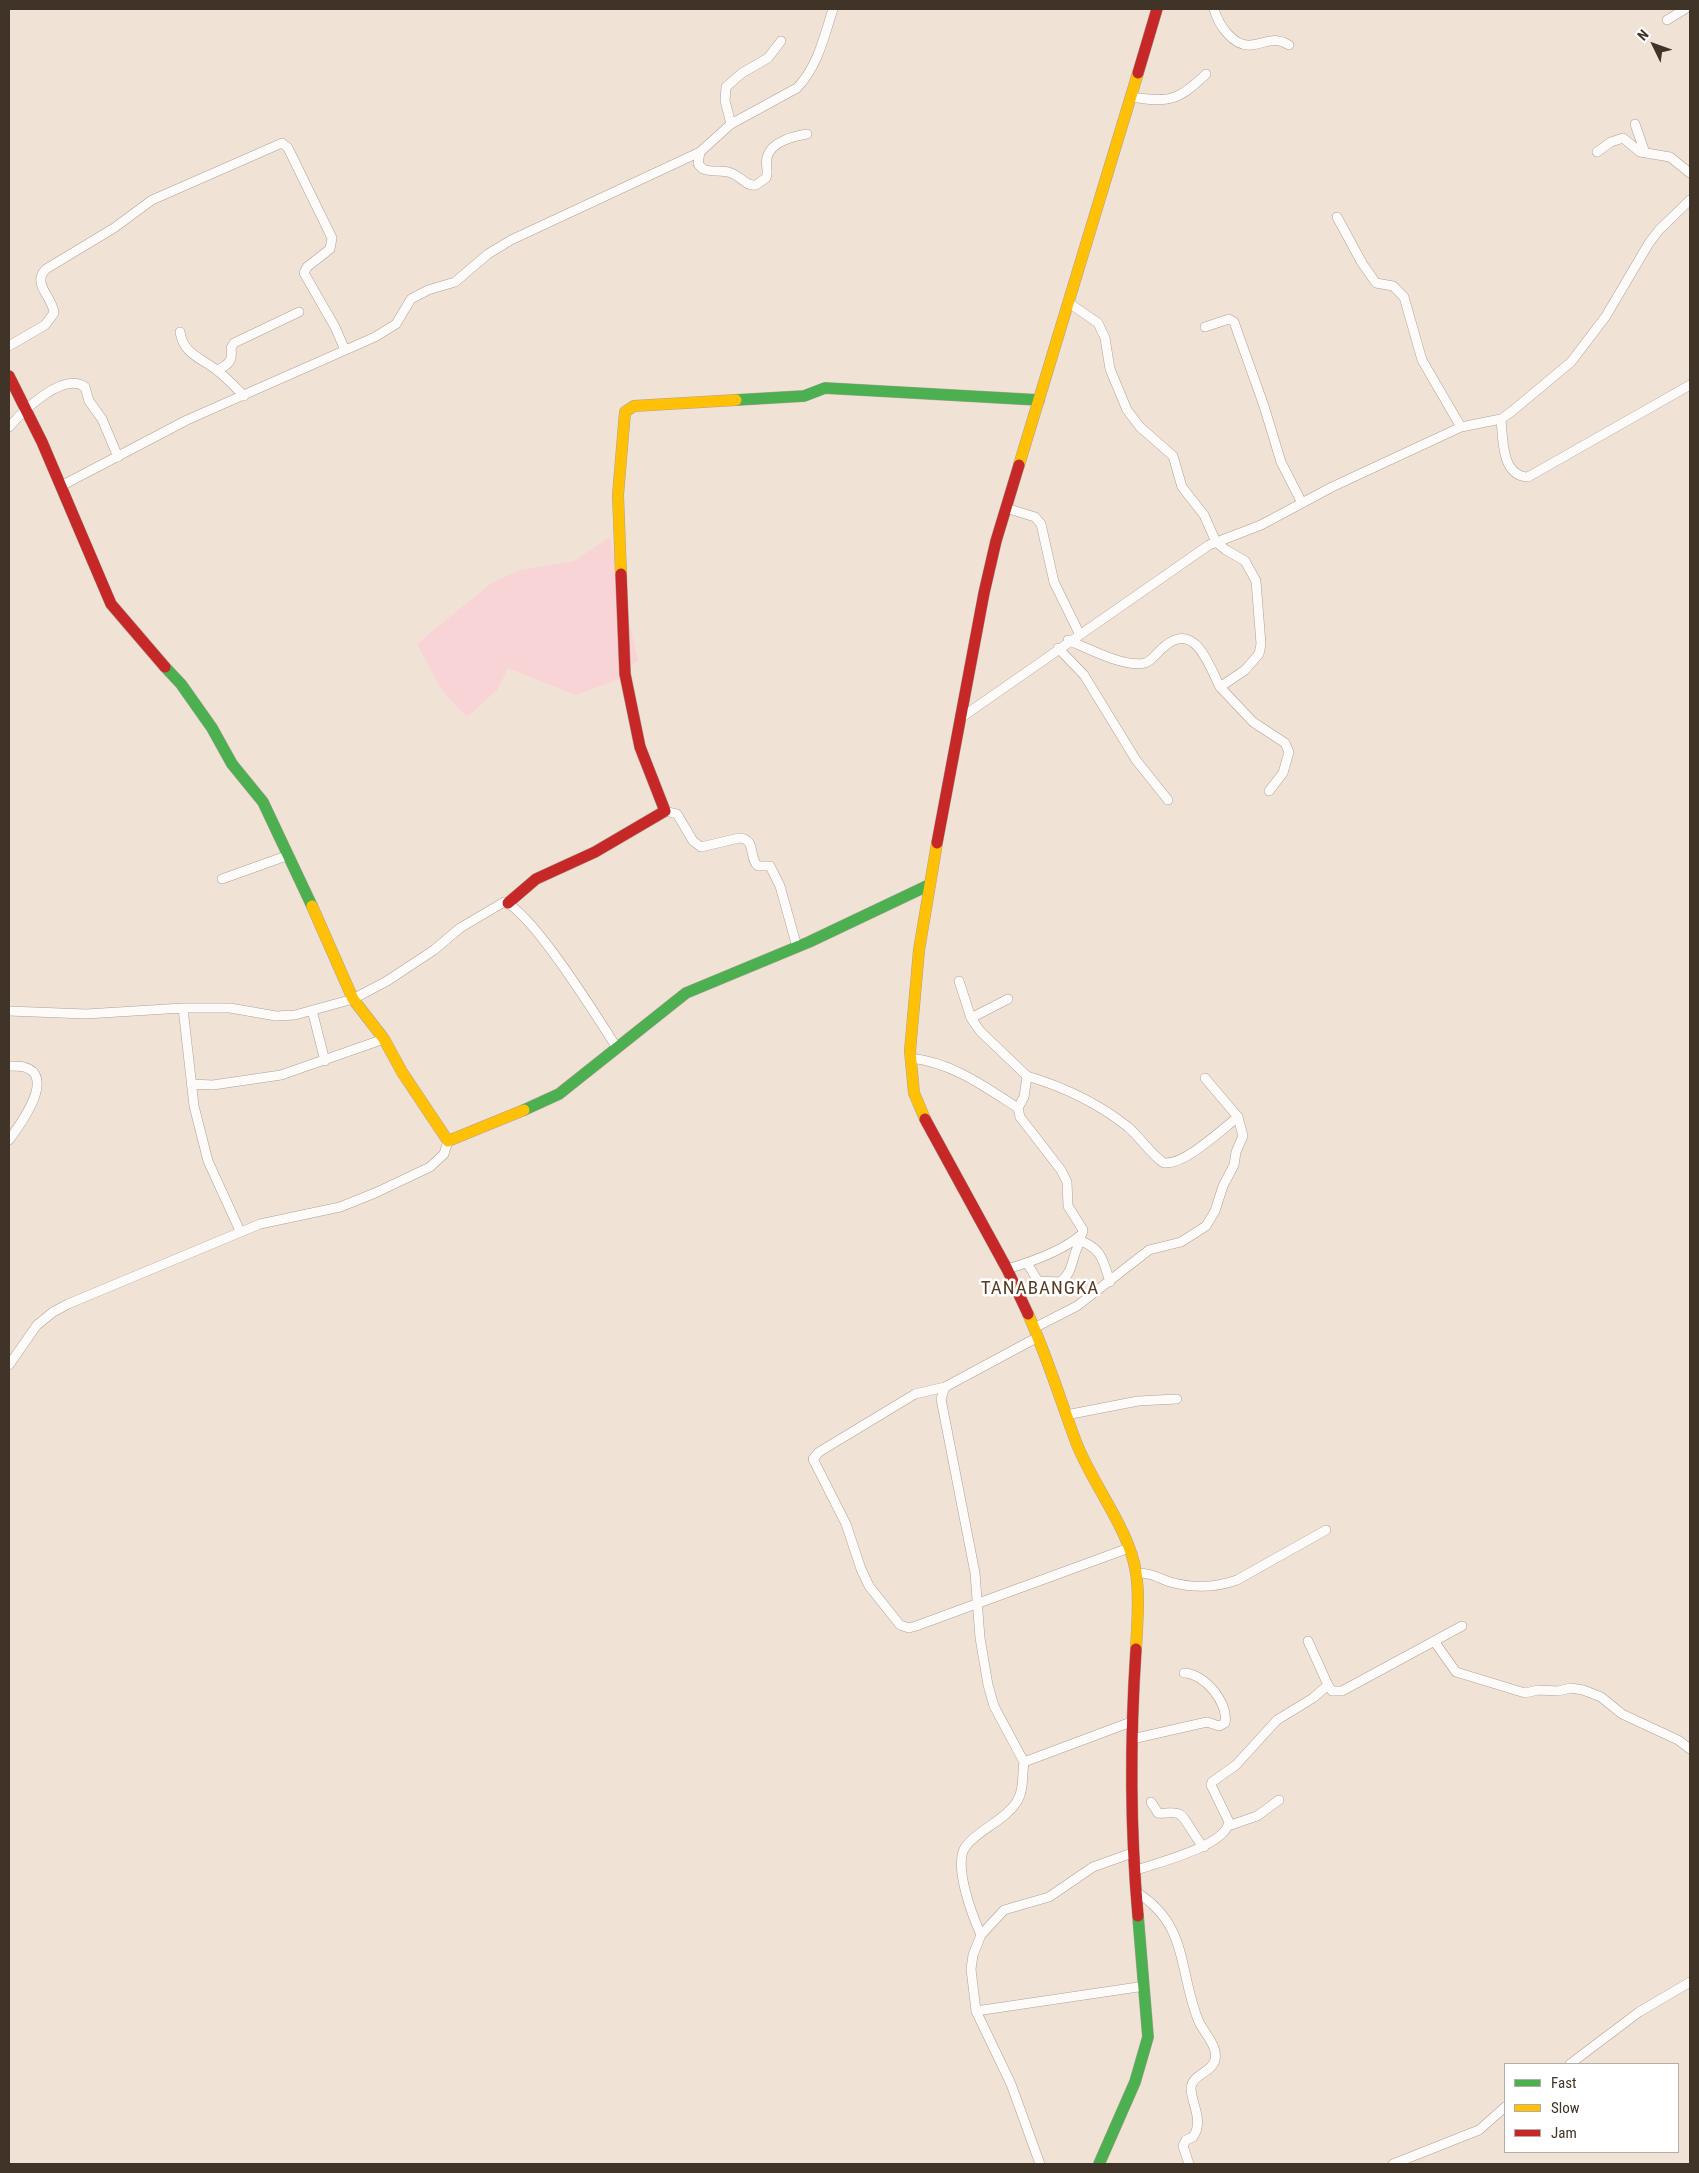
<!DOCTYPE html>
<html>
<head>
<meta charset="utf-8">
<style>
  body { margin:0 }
  #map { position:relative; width:1699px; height:2173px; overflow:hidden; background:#f1e2d6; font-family:"Roboto Condensed",sans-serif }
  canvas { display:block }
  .frame { position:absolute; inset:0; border:10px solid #403327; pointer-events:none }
  .legend { position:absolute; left:1504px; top:2063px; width:175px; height:90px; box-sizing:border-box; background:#fff; border:1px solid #b3ada9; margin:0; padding:6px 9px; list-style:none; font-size:15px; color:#403327 }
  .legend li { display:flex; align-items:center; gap:10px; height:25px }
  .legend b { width:25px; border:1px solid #b3ada9 }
  .north { position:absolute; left:1629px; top:20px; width:50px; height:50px; -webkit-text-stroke:4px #fff; paint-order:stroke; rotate:312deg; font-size:14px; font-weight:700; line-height:20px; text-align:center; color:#403327 }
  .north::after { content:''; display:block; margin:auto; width:18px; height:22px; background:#403327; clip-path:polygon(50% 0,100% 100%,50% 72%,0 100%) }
</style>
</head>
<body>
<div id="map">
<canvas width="1699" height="2173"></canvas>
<div class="frame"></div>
<ul class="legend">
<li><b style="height:6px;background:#4caf50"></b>Fast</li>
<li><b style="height:6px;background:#ffc107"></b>Slow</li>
<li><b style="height:6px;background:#c62828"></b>Jam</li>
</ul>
<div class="north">N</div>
</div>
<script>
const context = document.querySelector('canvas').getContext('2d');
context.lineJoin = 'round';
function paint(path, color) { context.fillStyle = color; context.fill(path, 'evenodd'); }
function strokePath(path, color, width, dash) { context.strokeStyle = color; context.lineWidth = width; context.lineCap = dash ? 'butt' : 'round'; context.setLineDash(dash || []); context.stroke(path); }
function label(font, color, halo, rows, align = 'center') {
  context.font = font + ' "Roboto Condensed",sans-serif'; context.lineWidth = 5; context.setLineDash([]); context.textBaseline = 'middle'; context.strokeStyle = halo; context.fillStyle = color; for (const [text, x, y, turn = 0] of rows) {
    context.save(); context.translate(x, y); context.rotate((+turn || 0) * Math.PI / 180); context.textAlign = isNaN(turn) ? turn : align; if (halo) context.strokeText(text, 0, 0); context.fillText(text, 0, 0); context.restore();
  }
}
const green = new Path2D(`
  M610,537l28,123 -19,19 -43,16 -68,-27 -10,21 -31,28 -24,-25 -26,-48 73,-60 29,-14 55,-9z`);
const street = new Path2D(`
  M1214,9c4,15 19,38 37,36 16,-2 23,-9 38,0
  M1667,20l18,-11
  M1131,97c38,6 47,4 75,-23
  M731,124l-6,-23 1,-14 16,-14 26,-15 13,-17
  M1635,124l10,29
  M700,152l-2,12 5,5c9,4 19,0 28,4 10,3 15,14 25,12l10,-7c3,-7 -1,-13 1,-20 3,-16 27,-22 40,-24
  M1597,152l14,-10 12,-4 17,14 30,5 20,16
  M1337,217l25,46 14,20 17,3 11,11 18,63 39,67
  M1205,327l24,-8 5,3 30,84 17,56 21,41
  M180,332c4,24 23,26 39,40 9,7 17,16 25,24
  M9,346l36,-21 9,-12c-1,-16 -23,-29 -8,-44l68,-41 38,-28 130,-57 6,5 44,90 -2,11 -23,18 -3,6 31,54 10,23
  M218,370c11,-6 15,-9 13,-22l3,-5 65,-31
  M1501,419c2,19 0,57 27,58l162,-92
  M9,427c14,-16 54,-56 76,-40l4,14 13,18 16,38
  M61,486l126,-66 188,-83 21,-13 15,-25 17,-9 27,-8 33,-28 23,-14 189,-88 31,-28 66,-36c21,-22 27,-51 36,-79
  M1006,508l29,9 6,7 13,58 25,51
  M1068,640c19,8 57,28 77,23 7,-2 14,-13 20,-17 30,-25 44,19 55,41l25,-17 14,-16 2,-10 -5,-63 -11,-20 -19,-11 -10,-8 -12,-27 -22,-28 -9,-31 -33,-29 -13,-17 -17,-41 -5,-31 -7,-15 -29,-20
  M1058,648l26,27 52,85 32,40
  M1220,687l33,35 32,21 4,9 -6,21 -14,18
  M962,717l247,-172 52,-20 71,-38 129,-60 40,-8 10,-7 60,-50 35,-46 43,-73 10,-13 31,-30
  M665,811l12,3 16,27 8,6 38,-9c18,1 9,20 19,28h12l10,20 17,61
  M222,879l67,-24
  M959,981l12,37 9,13 47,45 -3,21 -6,11 2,9 41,53 6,12 1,24 15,24 -1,4c-19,17 -51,28 -75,35
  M183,1008l11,98 14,55 32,70
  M312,1010l13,51
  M9,1011l77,3 97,-6h47l46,8 19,-1 58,-16 34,-18 47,-31 26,-22 44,-26c27,8 95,118 113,146
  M971,1018l37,-19
  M910,1058c41,4 74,28 108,50
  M9,1066c5,0 10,0 15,1 33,9 -5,59 -15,73
  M1027,1076c37,11 71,27 101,51 13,11 22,27 36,36 21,2 57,-33 74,-46
  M191,1084l22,1 68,-10 103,-36
  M1077,1239c25,10 25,18 33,43
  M1027,1263l11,18 22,1c15,-10 11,-28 21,-41
  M1034,1328l43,-22 72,-56 32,-8 25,-16 9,-15 8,-25 11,-21 2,-13 7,-16 -5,-19 -33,-39
  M9,1365l28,-40 16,-13 15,-8 192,-80 80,-17 35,-14 55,-26 14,-13 4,-13
  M945,1387l-30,7 -96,58 -6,7 33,65 15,45 8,17 31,39 9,3 7,-2 213,-78
  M1066,1415l72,-14 39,-2
  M1136,1573c16,0 20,4 34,9 22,6 45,6 67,-2l89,-50
  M1434,1641l22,31 69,21 13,-3 20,1 13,-3 12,2 18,7 21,17 56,26 12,9
  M1328,1685l4,6h10l120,-65
  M1132,1739l75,-17 12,4 6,-3c4,-20 -21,-50 -41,-50
  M1024,1762l-30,-56 -6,-21 -8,-47 -5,-65 -34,-174 4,-12 93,-50
  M1151,1802l7,11c6,1 15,-2 21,1 7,3 16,25 25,33
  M1228,1826l29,-10 22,-16
  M1134,1871c21,-8 91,-24 95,-49l-18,-37 1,-3 24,-17 41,-45 36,-22 15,-13 -20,-44
  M1136,1892c54,33 42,81 63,130 6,12 19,24 16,38 -3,13 -24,14 -24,29 1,16 13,32 2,48l-7,3 -3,6 6,18
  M981,1935c-8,-18 -29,-71 -15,-89 13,-17 38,-25 50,-43 8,-11 6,-27 8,-41l107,-40
  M976,2011l169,-25
  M1570,2064l69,-52 51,-30
  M1040,2164l-29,-80 -35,-73 -5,-42 2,-14 8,-20 23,-25 45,-13 44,-30 39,-14
  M1393,2164l86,-34 26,-23`);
const fast = new Path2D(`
  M736,400l68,-4 21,-8 214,12
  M165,667l16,17 31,44 20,36 31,38 49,104
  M524,1110l35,-16 127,-101 123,-51 120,-57
  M1099,2164l36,-82 13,-45 -10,-121`);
const slow = new Path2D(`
  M1019,465l119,-392
  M621,574l-3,-79 7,-83 9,-6 102,-6
  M312,906l41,93 31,40 18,33 46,69 76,-31
  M925,1119l-11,-26 -4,-42 9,-101 18,-107
  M1028,1314c19,42 32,85 48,128 16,42 54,88 60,131 4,25 1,52 0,76`);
const jam = new Path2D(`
  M1138,73l19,-64
  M9,376l33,66 69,162 54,63
  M937,843l47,-250 12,-52 23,-76
  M508,903l28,-24 59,-27 70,-41 -25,-64 -15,-73 -4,-100
  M925,1119l82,150 21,45
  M1136,1649c-6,90 -6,178 2,267`);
const quarterNames = [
  ["TANABANGKA",1040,1289]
];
paint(green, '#f8d4d6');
strokePath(street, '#ada196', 10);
strokePath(fast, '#ada196', 12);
strokePath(slow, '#ada196', 12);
strokePath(jam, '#ada196', 12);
strokePath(street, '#fdfbf9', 9);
strokePath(fast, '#4caf50', 11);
strokePath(slow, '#ffc107', 11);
strokePath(jam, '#c62828', 11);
context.letterSpacing = '1px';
label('19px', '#573c23', '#fff', quarterNames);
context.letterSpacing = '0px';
</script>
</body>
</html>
